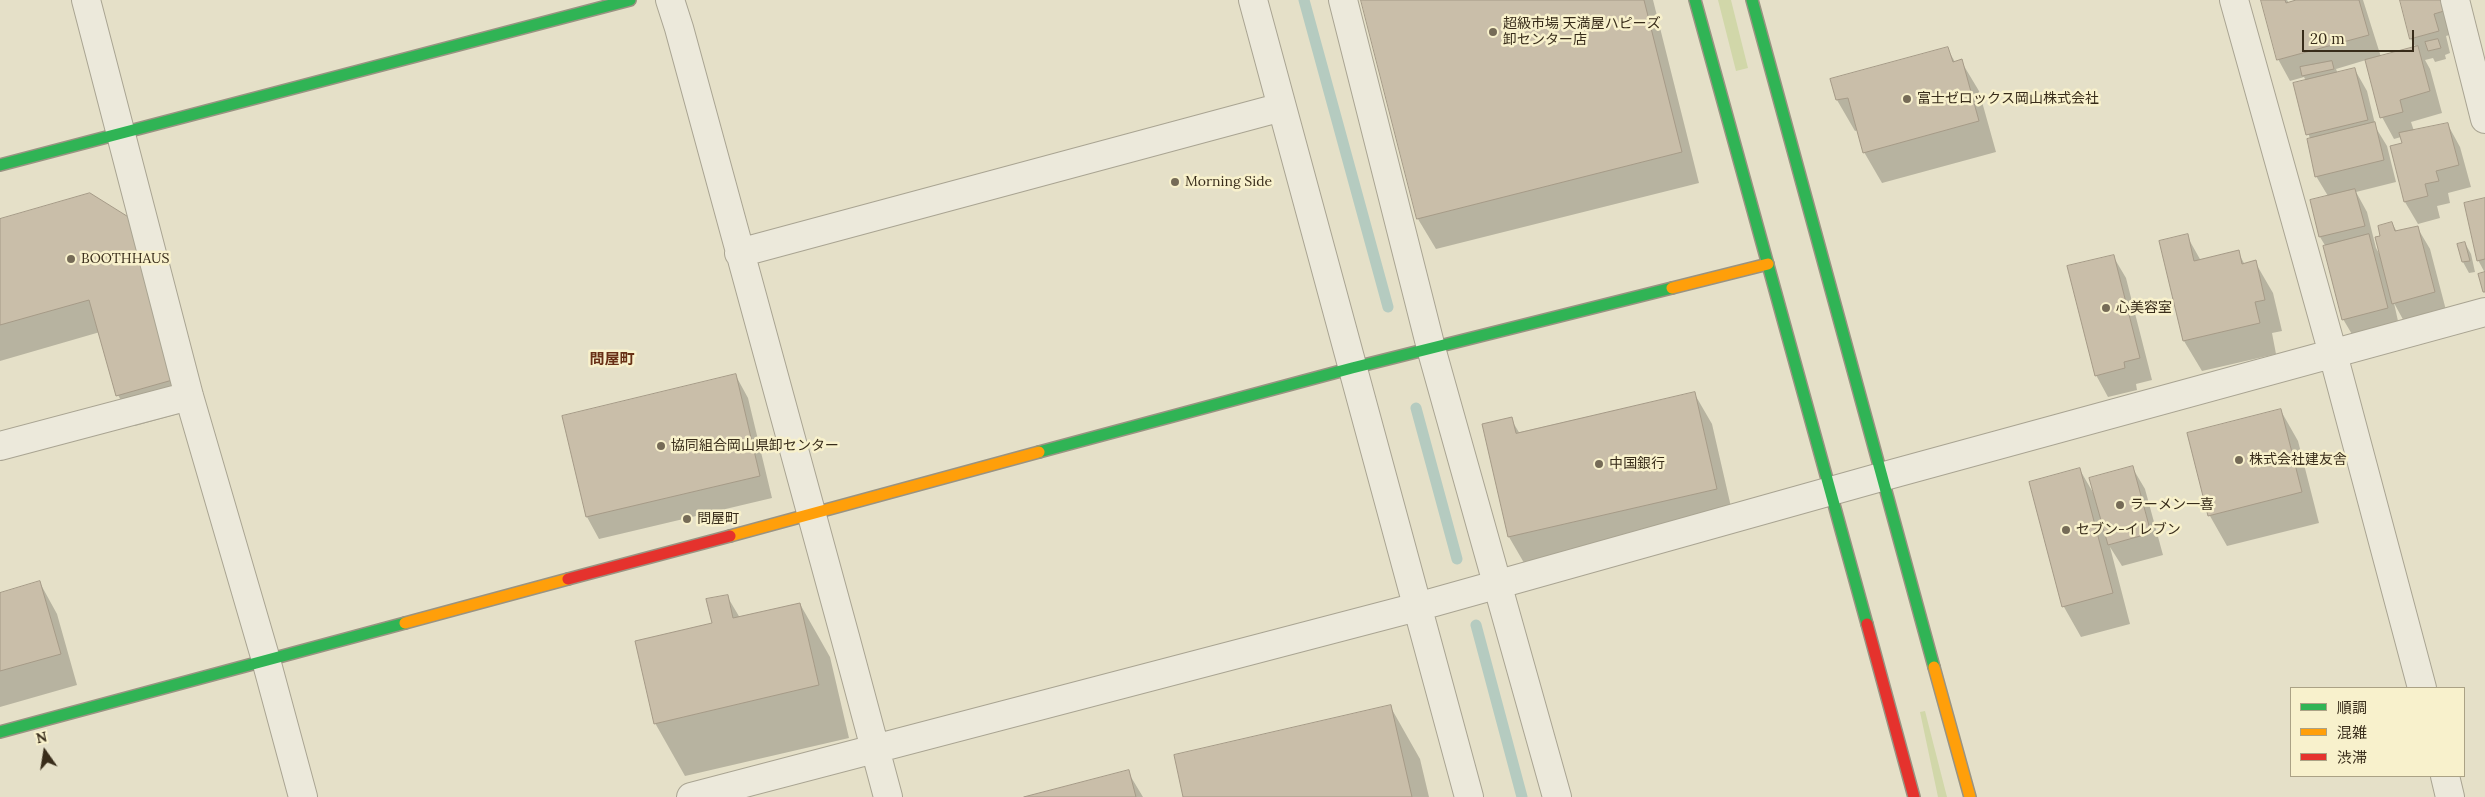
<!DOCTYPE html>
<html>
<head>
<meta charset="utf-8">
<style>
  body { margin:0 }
  #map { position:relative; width:2485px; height:797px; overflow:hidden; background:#e5e0c8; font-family:Lora,"Noto Sans JP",serif }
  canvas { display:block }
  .legend { position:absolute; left:2290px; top:687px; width:175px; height:90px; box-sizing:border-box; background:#f8f1cc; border:1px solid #aba285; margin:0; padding:6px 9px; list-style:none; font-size:15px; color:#382c1a }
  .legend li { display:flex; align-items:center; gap:10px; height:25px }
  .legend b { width:25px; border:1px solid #aba285 }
  .north { position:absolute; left:20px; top:727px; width:50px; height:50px; -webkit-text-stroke:4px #f8f1cc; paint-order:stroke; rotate:347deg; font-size:14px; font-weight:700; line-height:20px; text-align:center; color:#382c1a }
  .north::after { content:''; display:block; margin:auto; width:18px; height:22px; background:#382c1a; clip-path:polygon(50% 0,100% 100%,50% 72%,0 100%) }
  .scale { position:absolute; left:2302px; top:30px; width:112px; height:22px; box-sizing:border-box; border:2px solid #382c1a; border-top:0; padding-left:6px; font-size:15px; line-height:18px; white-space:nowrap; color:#382c1a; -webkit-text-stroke:4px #f8f1cc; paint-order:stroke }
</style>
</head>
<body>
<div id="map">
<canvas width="2485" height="797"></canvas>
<ul class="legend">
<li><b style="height:6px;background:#30b455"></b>順調</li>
<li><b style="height:6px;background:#ff9f0a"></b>混雑</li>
<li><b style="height:6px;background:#e5322d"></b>渋滞</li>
</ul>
<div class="north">N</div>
<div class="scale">20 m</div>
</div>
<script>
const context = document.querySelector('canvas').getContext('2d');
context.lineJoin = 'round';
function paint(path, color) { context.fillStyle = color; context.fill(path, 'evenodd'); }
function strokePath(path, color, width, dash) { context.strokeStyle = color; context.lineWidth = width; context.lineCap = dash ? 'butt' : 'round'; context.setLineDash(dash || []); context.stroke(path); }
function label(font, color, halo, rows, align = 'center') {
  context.font = font + ' Lora,"Noto Sans JP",serif'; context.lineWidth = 5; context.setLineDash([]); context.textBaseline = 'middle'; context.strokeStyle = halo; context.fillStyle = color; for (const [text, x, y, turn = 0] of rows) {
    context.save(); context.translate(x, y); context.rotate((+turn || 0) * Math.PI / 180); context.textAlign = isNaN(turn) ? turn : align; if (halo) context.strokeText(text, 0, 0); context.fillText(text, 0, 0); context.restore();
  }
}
const green = new Path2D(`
  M1718,0h13l17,68 -12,3z
  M1925,711l22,86h-9l-18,-85z`);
const shadow = new Path2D(`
  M1362,0h291l46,183 -263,66 -18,-30z
  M2262,0h25l2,3 11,-3h63l18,57 35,-9 -5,-9 -10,-39h46l9,33 -10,3 4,17 -5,2 1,4 -11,3 -2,-4 -8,2 5,9 12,44 -31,9 3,9 34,-6 12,22 11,40 -23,6 2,10 -13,3 3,12 -22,6 -13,-22 -14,-55 12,-3 -2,-7 -7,2 -12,-22 -16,-57 -30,9 2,5 17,-4 12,21 9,37 11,18 9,36 -40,10 11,20 9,36 5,9 1,-20 10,-14 5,9 20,-5 13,22 17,65 -41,11 -12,-22 6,27 -44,11 -13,-22 -17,-72 -6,-10 -9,-36 17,-5 -12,-20 -6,-37 -15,-55 11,-3 -2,-4 -14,4 -12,-22z
  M1947,48l8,14 6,-1 18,30 17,61 -114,31 -18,-31 -6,-22 -3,1 -18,-31 -6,-20z
  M90,195l103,215 -58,16 -17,-31 -18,-63 -100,29v-141z
  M2485,200v73l-7,-13z
  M2187,236l14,25 37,-9 7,13 10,-3 18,31 9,38 -10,2 4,21 -74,17 -18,-30z
  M2465,243l6,11 4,18 -6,1 -6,-11 -5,-17z
  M2113,256l13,22 26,102 -16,4 1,6 -29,7 -12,-22z
  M736,376l12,22 24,100 -173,41 -12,-22z
  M1694,393l18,31 22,96 -207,48 -18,-31 -26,-112 28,-6 9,15z
  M2281,411l17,30 21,82 -92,23 -17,-30z
  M2132,467l13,22 18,66 -41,11 -12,-19 20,77 -49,13 -17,-30 -34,-124 50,-13 15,26z
  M40,583l17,31 20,71 -77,22v-113z
  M727,596l13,22 60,-14 30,53 19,81 -164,38 -30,-53 58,-99z
  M1390,706l30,53 9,38h-244z
  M1128,772l15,25h-113z`);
const stream = new Path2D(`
  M1304,0l84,307
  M1416,408l41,151
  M1476,625l46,172`);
const building = new Path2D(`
  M1361,0h283l38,152 -265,67z
  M2261,0h24l1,3 10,-3h63l10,35 -92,25z
  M2400,0h41l3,11 -10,3 5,17 -29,8z
  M2438,39l3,9 -13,3 -3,-9z
  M2418,46l12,45 -30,9 3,12 -23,6 -15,-58z
  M1948,47l5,15 9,-3 17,62 -116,32 -15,-55 -12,2 -6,-21z
  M2332,61l2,8 -32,7 -2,-9z
  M2355,68l13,52 -62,15 -13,-52z
  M2375,122l9,38 -69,17 -8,-38z
  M2448,123l11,42 -23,6 3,10 -14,3 3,12 -24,6 -14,-56 12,-3 -3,-10z
  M2355,189l10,37 -46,11 -9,-37z
  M90,193l40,25 46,161 -60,17 -27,-96 -89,25v-106z
  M2485,198v61l-8,2 -13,-58z
  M2392,222l3,9 23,-5 17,66 -43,12 -17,-67 5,-1 -2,-10z
  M2188,234l6,27 45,-11 3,14 14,-4 9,40 -10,2 5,21 -77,18 -24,-100z
  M2369,234l19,74 -46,12 -19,-74z
  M2465,242l5,19 -8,1 -5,-18z
  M2114,255l26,103 -16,4 1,6 -30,8 -28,-110z
  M2485,272v20h-2l-5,-18z
  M736,374l24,102 -174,41 -24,-101z
  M1695,392l22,97 -209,48 -26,-113 30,-7 4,16z
  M2281,409l21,83 -94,24 -21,-83z
  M2133,466l18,67 -43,12 -19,-67z
  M2080,468l33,125 -51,14 -33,-125z
  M40,581l21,73 -61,17v-78z
  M728,595l5,23 67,-15 19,82 -165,39 -19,-83 77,-18 -6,-24z
  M1391,705l21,92h-229l-9,-42z
  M1129,770l7,27h-112z`);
const street = new Path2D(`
  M86,0l103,396 77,264 37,137
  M670,0l9,28c68,256 141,512 209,769
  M1253,0l216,797
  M1343,0l88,348 126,449
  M2234,0l99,354 89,334
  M2455,0l30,119
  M739,253l543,-146
  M0,446l189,-50
  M2445,776l5,21
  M691,797l726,-190 464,-130 604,-165`);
const fast = new Path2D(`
  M1695,0l172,624
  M1752,0l182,667
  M0,165l630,-165
  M1039,452l313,-84 320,-80
  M0,732l405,-109`);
const slow = new Path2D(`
  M1672,288l96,-24
  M730,536l309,-84
  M405,623l163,-44
  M1934,667l36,130`);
const jam = new Path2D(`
  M568,579l162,-43
  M1867,624l47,173`);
const markers = [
  [1493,32,5,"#756b57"],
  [1907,99,5,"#756b57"],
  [1175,182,5,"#756b57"],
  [71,259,5,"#756b57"],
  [2106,308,5,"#756b57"],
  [661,446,5,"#756b57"],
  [2239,460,5,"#756b57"],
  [1599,464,5,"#756b57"],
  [2120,505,5,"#756b57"],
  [687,519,5,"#756b57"],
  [2066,530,5,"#756b57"]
];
const poiNames = [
  ["超級市場 天満屋ハピーズ",1503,24],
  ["卸センター店",1503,40],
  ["富士ゼロックス岡山株式会社",1917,99],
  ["Morning Side",1185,182],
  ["BOOTHHAUS",81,259],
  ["心美容室",2116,308],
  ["協同組合岡山県卸センター",671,446],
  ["株式会社建友舎",2249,460],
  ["中国銀行",1609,464],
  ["ラーメン一喜",2130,505],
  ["問屋町",697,519],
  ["セブン-イレブン",2076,530]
];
const neighbourhoodNames = [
  ["問屋町",612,360]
];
paint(green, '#d1d7a9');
paint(shadow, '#0003');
strokePath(stream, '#b5cbc0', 11);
paint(building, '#c9bea9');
strokePath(building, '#a59a87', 1);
strokePath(street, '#a9a492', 30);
strokePath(fast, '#999382', 14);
strokePath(slow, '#999382', 14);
strokePath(jam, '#999382', 14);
strokePath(street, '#ece9db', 28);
strokePath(fast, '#30b455', 11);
strokePath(slow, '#ff9f0a', 11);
strokePath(jam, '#e5322d', 11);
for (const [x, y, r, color] of markers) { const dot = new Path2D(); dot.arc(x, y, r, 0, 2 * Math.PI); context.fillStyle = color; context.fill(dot); strokePath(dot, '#f8f1cc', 2); }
label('14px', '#382c1a', '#f8f1cc', poiNames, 'left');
label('bold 15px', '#683016', '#f8f1cc', neighbourhoodNames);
</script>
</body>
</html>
